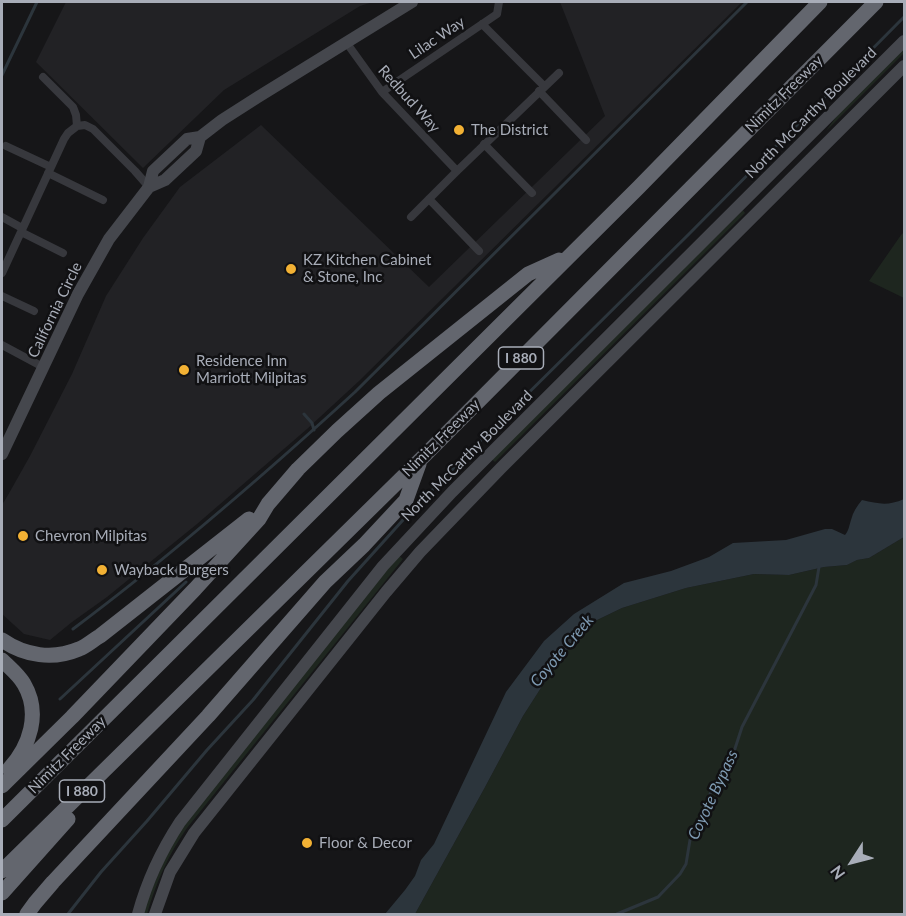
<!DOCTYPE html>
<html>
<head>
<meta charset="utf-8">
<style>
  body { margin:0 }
  #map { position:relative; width:906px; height:916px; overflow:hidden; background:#161618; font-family:Lato,sans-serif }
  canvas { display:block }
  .frame { position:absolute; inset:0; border:3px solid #a8adb8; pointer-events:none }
  .north { position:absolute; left:822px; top:832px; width:60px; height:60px; -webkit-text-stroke:4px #111113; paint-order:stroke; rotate:234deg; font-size:16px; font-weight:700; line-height:24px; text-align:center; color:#a8adb8 }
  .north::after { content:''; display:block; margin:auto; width:21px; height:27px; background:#a8adb8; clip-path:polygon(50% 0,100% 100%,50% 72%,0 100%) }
</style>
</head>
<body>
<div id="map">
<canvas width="906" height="916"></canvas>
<div class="frame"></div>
<div class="north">N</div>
</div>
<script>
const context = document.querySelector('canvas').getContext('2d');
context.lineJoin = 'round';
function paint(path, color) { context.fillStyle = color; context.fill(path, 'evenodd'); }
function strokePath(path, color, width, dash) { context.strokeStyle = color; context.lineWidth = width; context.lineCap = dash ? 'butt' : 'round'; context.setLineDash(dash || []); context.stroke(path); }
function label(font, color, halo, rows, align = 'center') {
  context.font = font + ' Lato,sans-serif'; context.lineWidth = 5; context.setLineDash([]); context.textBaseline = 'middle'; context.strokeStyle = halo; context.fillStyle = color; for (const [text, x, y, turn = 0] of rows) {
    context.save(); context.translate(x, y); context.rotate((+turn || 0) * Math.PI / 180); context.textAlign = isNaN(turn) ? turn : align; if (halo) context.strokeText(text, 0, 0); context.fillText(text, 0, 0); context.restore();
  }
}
const built = new Path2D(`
  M66,2h307l-13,4 -136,84 -81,78 -107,-106z
  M560,2h182l-383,379 -52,48 -110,95 -90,73 -35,25 -22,18 -26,-6 -22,-20v-109l6,-10 22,-39 42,-82 34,-78 37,-58 37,-51 81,-62 168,162 176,-171z`);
const green = new Path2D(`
  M904,44v9l-136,136 58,-58 20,-28z
  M743,210l2,3 -250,249 -4,-3z
  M904,232v66l-35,-17 32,-46z
  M904,537v377h-489l69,-125 39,-73 39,-61 31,-33 29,-14 64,-20 68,-14 35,1 35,-8 23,-2 10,-5 12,-2z
  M398,555l5,4 -216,269c-19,27 -31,55 -40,86h-5l2,-6 30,-71z`);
const water = new Path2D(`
  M904,499v38l-35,21 -12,2 -10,5 -23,2 -35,8 -35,-1 -68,14 -64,20 -29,14 -31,33 -39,61 -39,73 -69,125h-30l20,-24 10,-14 6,-16 13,-16 72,-152 38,-51 30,-27 50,-31 47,-12 38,-14 24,-14 53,-3 39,-11h7l13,6c4,-5 4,-9 6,-15 2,-8 6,-14 11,-20 17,4 26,6 42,-1z`);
const stream = new Path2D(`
  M2,75l35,-73
  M304,414l8,9 2,7
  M73,629c99,-74 191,-154 282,-237l392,-390
  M60,699l126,-117
  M68,914l33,-42 46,-51 60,-71 46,-50 95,-119 55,-61 87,-89 199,-197 215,-217
  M617,914l41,-17 22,-23 6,-10 4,-24 8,-15 16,-41 16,-20 12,-37 74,-142 3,-18`);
const street = new Path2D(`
  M482,24l62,62
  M346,42l36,50 75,79
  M43,77l30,30 3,8 1,11 8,-1 8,4 42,42 14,16
  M539,91l47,49
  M382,92l115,-78 2,-12
  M484,144l48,49
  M6,146l45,21
  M48,173l55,27
  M429,199l50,52
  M2,217l20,11
  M411,217l46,-46 102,-98
  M21,232l42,21
  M2,273l62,-134 4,-6 9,-7
  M2,296l32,15
  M2,345l41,22`);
const secondary = new Path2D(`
  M149,187l4,-16 34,-32 13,-2 22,-17 36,-23 154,-95
  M2,454l76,-160 31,-55 40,-52 16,-7 31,-29 4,-14
  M138,914c9,-33 23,-63 42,-92l203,-256 69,-74 452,-451
  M155,914l15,-42 24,-39 192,-241 34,-40 81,-84 403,-402`);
const highway = new Path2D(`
  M2,640c23,16 51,20 77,9 8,-3 14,-9 21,-13l149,-117
  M2,660c7,7 17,15 22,24 17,29 6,62 -15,85
  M2,786l70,-69 123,-128 64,-70 9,-15 30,-35 39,-38 42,-38 149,-119 31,-14
  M2,820l636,-632 182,-186
  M2,871l419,-412 455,-457
  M2,893l66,-74
  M27,914l8,-11 18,-21 155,-166 117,-134 39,-37 42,-45 13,-36`);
const markers = [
  [459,130,6,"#f2b134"],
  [291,269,6,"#f2b134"],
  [184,370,6,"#f2b134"],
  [23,536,6,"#f2b134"],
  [102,570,6,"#f2b134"],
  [307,843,6,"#f2b134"]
];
const shields = [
  [521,358,45],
  [82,791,45]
];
const shieldNames = [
  ["I 880",521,358],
  ["I 880",82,791]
];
const streetNames = [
  ["Lilac Way",437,38,-34],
  ["Nimitz Freeway",784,94,-45],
  ["Redbud Way",409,99,48],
  ["North McCarthy Boulevard",811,113,-45],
  ["California Circle",55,310,-64],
  ["Nimitz Freeway",441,438,-45],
  ["North McCarthy Boulevard",467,456,-45],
  ["Nimitz Freeway",67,755,-45]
];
const poiNames = [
  ["The District",471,130],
  ["KZ Kitchen Cabinet",303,260],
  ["& Stone, Inc",303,277],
  ["Residence Inn",196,361],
  ["Marriott Milpitas",196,378],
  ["Chevron Milpitas",35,536],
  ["Wayback Burgers",114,570],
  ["Floor & Decor",319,843]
];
const waterNames = [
  ["Coyote Creek",562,651,-50],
  ["Coyote Bypass",713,795,-65]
];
paint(built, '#222225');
paint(green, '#1e261f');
paint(water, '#2c353c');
strokePath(stream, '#2c353c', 3);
strokePath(street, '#37383d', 8);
strokePath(secondary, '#45474d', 12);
strokePath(highway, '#63666e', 15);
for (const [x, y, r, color] of markers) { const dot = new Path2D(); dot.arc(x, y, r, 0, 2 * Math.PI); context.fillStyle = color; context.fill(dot); strokePath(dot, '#111113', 2); }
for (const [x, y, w] of shields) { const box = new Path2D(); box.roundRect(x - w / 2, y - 11, w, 22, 4.5); context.fillStyle = '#111113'; context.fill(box); strokePath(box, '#a8adb8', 1.5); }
label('bold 14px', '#a8adb8', null, shieldNames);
label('15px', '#a8adb8', '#111113', streetNames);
label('15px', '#a8adb8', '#111113', poiNames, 'left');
label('italic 16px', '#7f9bb3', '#111113', waterNames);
</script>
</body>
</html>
